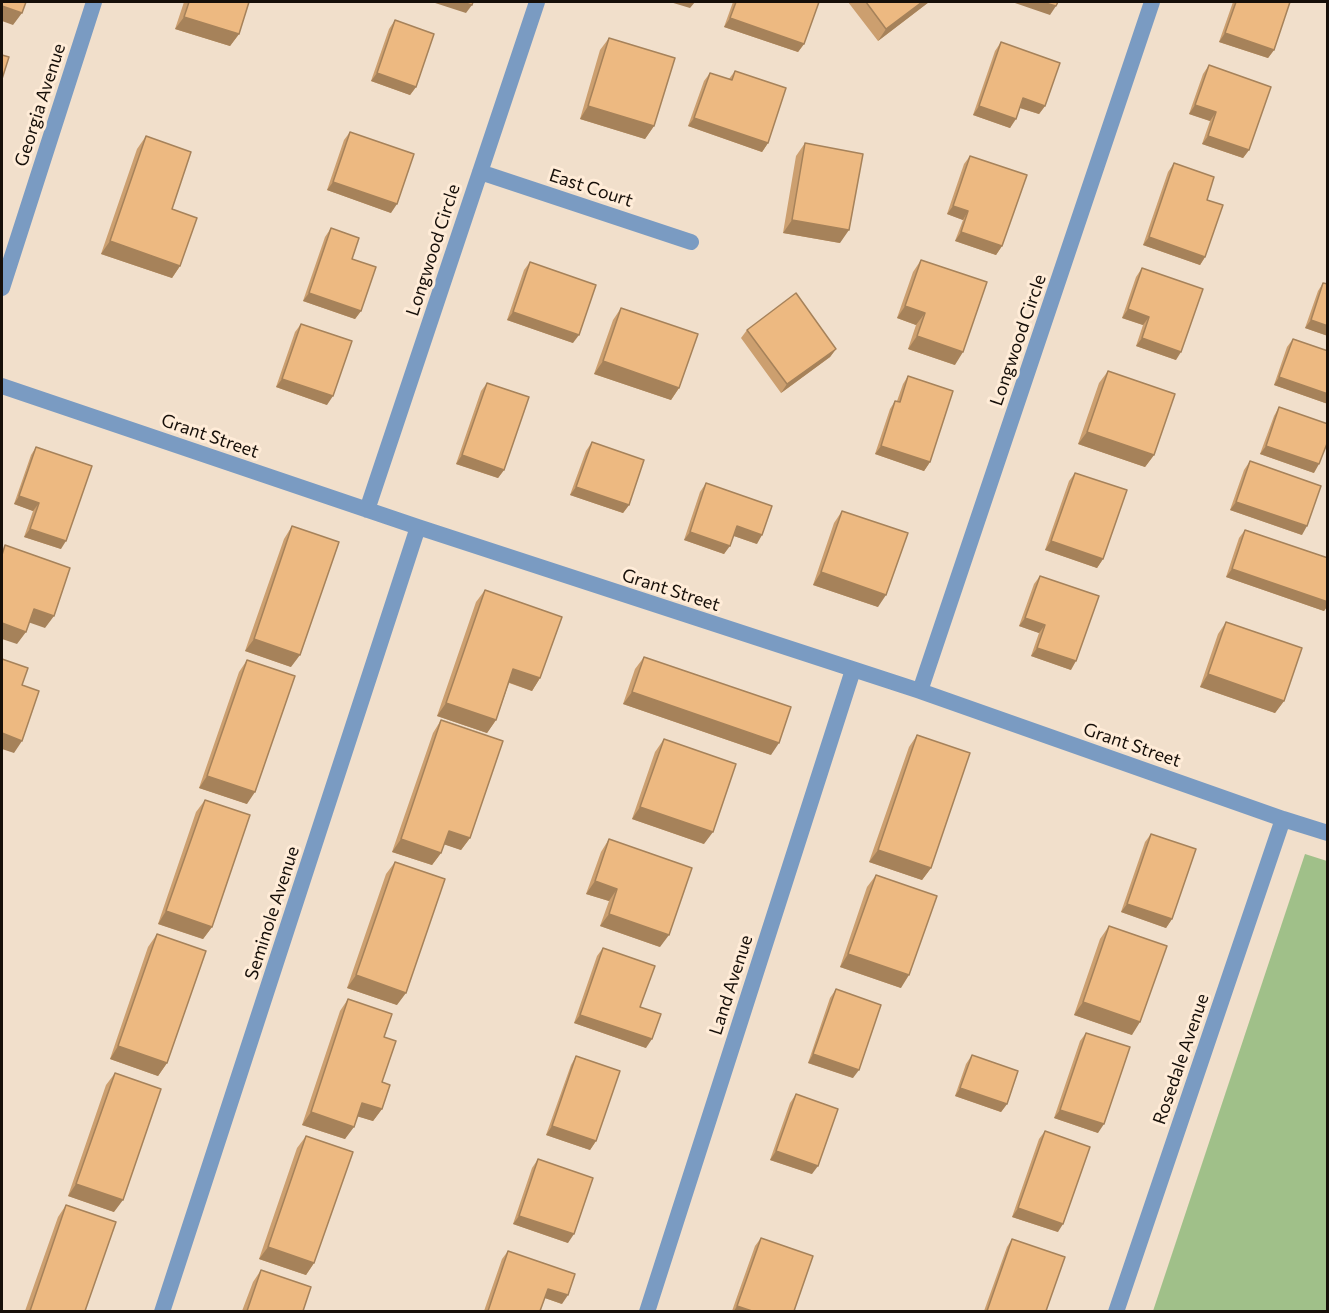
<!DOCTYPE html>
<html>
<head>
<meta charset="utf-8">
<style>
  body { margin:0 }
  #map { position:relative; width:1329px; height:1313px; overflow:hidden; background:#f1dfcb; font-family:Commissioner,sans-serif }
  canvas { display:block }
  .frame { position:absolute; inset:0; border:3px solid #160f09; pointer-events:none }
</style>
</head>
<body>
<div id="map">
<canvas width="1329" height="1313"></canvas>
<div class="frame"></div>
</div>
<script>
const context = document.querySelector('canvas').getContext('2d');
context.lineJoin = 'round';
function paint(path, color) { context.fillStyle = color; context.fill(path, 'evenodd'); }
function strokePath(path, color, width, dash) { context.strokeStyle = color; context.lineWidth = width; context.lineCap = dash ? 'butt' : 'round'; context.setLineDash(dash || []); context.stroke(path); }
function label(font, color, halo, rows, align = 'center') {
  context.font = font + ' Commissioner,sans-serif'; context.lineWidth = 6; context.setLineDash([]); context.textBaseline = 'middle'; context.strokeStyle = halo; context.fillStyle = color; for (const [text, x, y, turn = 0] of rows) {
    context.save(); context.translate(x, y); context.rotate((+turn || 0) * Math.PI / 180); context.textAlign = isNaN(turn) ? turn : align; if (halo) context.strokeText(text, 0, 0); context.fillText(text, 0, 0); context.restore();
  }
}
const green = new Path2D(`
  M1305,854l22,7v450h-174z`);
const minor = new Path2D(`
  M480,172l211,70
  M2,288l92,-286
  M2,386l416,141 502,164 363,128 45,14
  M367,510l170,-508
  M920,691l232,-689
  M162,1312l256,-785
  M647,1312l206,-642
  M1116,1312l167,-493`);
const wall = new Path2D(`
  M184,2h65l-10,32 -9,12 -55,-17z
  M733,2h86l-15,42 -6,8 -74,-25z
  M848,2h81l-51,39z
  M1233,2h57l-16,48 -6,8 -49,-16z
  M395,20l21,67 -6,8 -39,-14 18,-52z
  M609,38l45,88 -9,13 -65,-20 20,-69z
  M1001,42l44,64 -6,8 -19,-6 -10,20 -37,-13 22,-64z
  M1209,65l40,85 -6,8 -41,-14 8,-23 -21,-7 14,-40z
  M735,71l33,72 -6,9 -74,-26 16,-45 6,-8 19,6z
  M350,132l41,81 -64,-23 17,-50z
  M146,136l26,73 8,57 -8,12 -71,-24 36,-105z
  M805,143l35,100 -57,-10 13,-77z
  M970,156l32,90 -6,9 -41,-14 8,-21 -16,-6 17,-50z
  M1174,163l33,37 -2,57 -5,8 -57,-20 25,-73z
  M331,228l21,31 9,52 -6,8 -52,-18 22,-64z
  M921,260l34,105 -47,-16 8,-24 -19,-7 16,-46z
  M530,262l43,81 -66,-23 17,-50z
  M1142,268l34,92 -40,-14 7,-21 -21,-7 14,-41z
  M1323,283l5,1v52l-23,-8 13,-37z
  M621,308l58,80 -8,12 -77,-26 19,-54z
  M301,324l26,81 -51,-18 19,-55z
  M747,330l89,19 -6,8 -49,36 -40,-55z
  M1293,339l35,12v53l-54,-19 13,-38z
  M1108,371l46,84 -9,12 -67,-23 21,-61z
  M908,376l22,86 -6,9 -49,-17 15,-45 5,-8h2l6,-17z
  M487,383l17,87 -6,8 -42,-14 25,-73z
  M1279,407l35,66 -54,-19 14,-38z
  M592,442l37,63 -6,8 -53,-18 16,-44z
  M36,447l25,102 -37,-12 9,-26 -19,-7 17,-49z
  M1250,461l52,74 -72,-25 14,-40z
  M1075,473l28,86 -6,9 -52,-18 24,-69z
  M706,483l51,61 -23,-8 -10,18 -40,-14 16,-48z
  M842,511l36,96 -65,-22 21,-62z
  M292,526l-1,141 -46,-16 39,-112z
  M1245,530l83,28v47l-4,6 -98,-34 13,-39z
  M1040,576l31,94 -40,-14 8,-23 -20,-7 15,-42z
  M485,590l55,88 -8,13 -23,-8 -13,37 -9,13 -50,-17 39,-114z
  M1226,622l58,79 -9,12 -75,-26 18,-53z
  M644,657l127,98 -148,-51 12,-35z
  M247,660v144l-48,-16 40,-116z
  M441,720l29,118 -9,12 -17,-6 -3,9 -9,12 -40,-13 41,-119z
  M917,735l14,133 -9,12 -53,-18 40,-115z
  M664,739l40,105 -72,-25 23,-67z
  M205,800l7,127 -9,12 -45,-15 38,-112z
  M1151,834l21,85 -6,9 -45,-16 24,-70z
  M609,839l51,108 -60,-21 9,-25 -23,-7 15,-42z
  M395,862l2,143 -50,-17 39,-114z
  M876,875l25,113 -61,-21 27,-80z
  M1109,926l23,109 -58,-20 26,-76z
  M157,934l10,129 -9,13 -48,-17 38,-112z
  M603,948l37,59 6,41 -72,-25 23,-67z
  M836,989l17,89 -45,-15 22,-65z
  M348,999l34,83v27l-9,12 -16,-5 -12,23 -43,-14 38,-114z
  M1086,1033l12,100 -44,-15 26,-77z
  M972,1055l35,49 -6,8 -46,-16 11,-32z
  M576,1056l20,85 -6,9 -44,-15 25,-70z
  M115,1073l-1,139 -46,-16 38,-111z
  M796,1094l16,80 -42,-14 20,-57z
  M1045,1131l13,101 -46,-15 27,-78z
  M306,1136l8,127 -8,12 -47,-16 38,-111z
  M538,1159l30,84 -55,-19 19,-56z
  M66,1205l19,106h-60l33,-94z
  M761,1238l33,73h-62l23,-65z
  M1012,1239l34,72h-62l23,-64z
  M508,1251l54,53 -17,-6 -5,13h-56l18,-52z
  M261,1270l42,41h-61l11,-29z`);
const shadedWall = new Path2D(`
  M432,2h30l10,3 -6,8z
  M670,2h25l-5,6z
  M922,2h7l-51,39 8,-12z
  M1012,2h30l14,4 -6,9z
  M2,6l20,7 -9,12 -11,-4z
  M184,17l55,17 -9,12 -55,-17z
  M730,18l74,26 -6,8 -74,-25z
  M1225,33l49,17 -6,8 -49,-16z
  M377,73l39,14 -6,8 -39,-14z
  M1023,98l22,8 -6,8 -22,-7z
  M1195,105l21,7 -6,9 -21,-7z
  M588,106l66,20 -9,13 -65,-20z
  M979,106l37,13 -6,9 -37,-13z
  M694,118l74,25 -6,9 -74,-26z
  M1208,136l41,14 -6,8 -41,-14z
  M333,182l64,22 -6,9 -64,-23z
  M953,206l15,5 -5,9 -16,-6z
  M792,220l57,10 -9,13 -57,-10z
  M961,232l41,14 -6,9 -41,-14z
  M1149,237l56,20 -5,8 -57,-20z
  M110,241l70,25 -8,12 -71,-24z
  M309,293l52,18 -6,8 -52,-18z
  M905,306l20,7 -9,12 -19,-7z
  M1128,309l21,8 -6,8 -21,-7z
  M513,312l66,23 -6,8 -66,-23z
  M1311,320l17,6v10l-23,-8z
  M917,336l46,16 -8,13 -47,-16z
  M1142,338l39,14 -5,8 -40,-14z
  M836,349l-6,8 -49,36 6,-9z
  M603,361l76,27 -8,12 -77,-26z
  M1279,377l49,17v10l-54,-19z
  M282,379l51,17 -6,9 -51,-18z
  M1087,432l67,23 -9,12 -67,-23z
  M881,446l49,16 -6,9 -49,-17z
  M1266,446l53,18 -5,9 -54,-19z
  M462,455l42,15 -6,8 -42,-14z
  M576,487l53,18 -6,8 -53,-18z
  M19,496l20,7 -6,8 -19,-7z
  M1236,502l71,24 -5,9 -72,-25z
  M737,526l25,9 -5,9 -26,-9z
  M30,529l36,12 -5,8 -37,-12z
  M690,532l40,14 -6,8 -40,-14z
  M1051,541l52,18 -6,9 -52,-18z
  M1232,569l96,33v3l-4,6 -98,-34z
  M821,572l65,23 -8,12 -65,-22z
  M34,609l20,7 -9,12 -20,-7z
  M1025,618l20,7 -6,8 -20,-7z
  M2,623l24,9 -9,12 -15,-5z
  M254,639l46,16 -9,12 -46,-16z
  M1037,648l39,13 -5,9 -40,-14z
  M513,669l27,9 -8,13 -27,-10z
  M1208,674l76,27 -9,12 -75,-26z
  M632,692l147,51 -8,12 -148,-51z
  M446,703l50,17 -9,13 -50,-17z
  M2,733l20,8 -8,12 -12,-4z
  M207,776l48,16 -8,12 -48,-16z
  M640,807l73,25 -9,12 -72,-25z
  M449,831l21,7 -9,12 -21,-7z
  M401,839l40,14 -9,12 -40,-13z
  M878,850l53,18 -9,12 -53,-18z
  M595,881l22,8 -8,12 -23,-7z
  M1127,904l45,15 -6,9 -45,-16z
  M166,911l46,16 -9,12 -45,-15z
  M609,914l60,21 -9,12 -60,-21z
  M848,954l61,21 -8,13 -61,-21z
  M356,975l50,18 -9,12 -50,-17z
  M1083,1002l57,20 -8,13 -58,-20z
  M580,1015l72,24 -6,9 -72,-25z
  M118,1046l49,17 -9,13 -48,-17z
  M813,1054l46,16 -6,8 -45,-15z
  M960,1088l47,16 -6,8 -46,-16z
  M362,1103l20,6 -9,12 -20,-6z
  M1060,1110l44,14 -6,9 -44,-15z
  M311,1112l43,15 -9,12 -43,-14z
  M552,1126l44,15 -6,9 -44,-15z
  M776,1151l42,15 -6,8 -42,-14z
  M76,1184l47,16 -9,12 -46,-16z
  M1018,1208l45,16 -5,8 -46,-15z
  M519,1216l55,18 -6,9 -55,-19z
  M268,1247l46,16 -8,12 -47,-16z
  M548,1289l20,6 -6,9 -20,-7z
  M737,1306l15,5h-18z`);
const building = new Path2D(`
  M2,2h24l-4,11 -20,-7z
  M189,2h60l-10,32 -55,-17z
  M462,2h11l-1,3z
  M736,2h83l-15,42 -74,-26z
  M866,2h56l-36,27z
  M1042,2h16l-2,4z
  M1236,2h54l-16,48 -49,-17z
  M395,20l39,14 -18,53 -39,-14z
  M609,38l66,20 -21,68 -66,-20z
  M1001,42l59,21 -15,43 -22,-8 -7,21 -37,-13z
  M2,55l7,2 -7,22z
  M1209,65l62,22 -22,63 -41,-14 8,-24 -21,-7z
  M735,71l51,17 -18,55 -74,-25 16,-45 22,7z
  M350,132l64,22 -17,50 -64,-22z
  M146,136l45,16 -19,57 25,9 -17,48 -70,-25z
  M805,143l58,11 -14,76 -57,-10z
  M970,156l57,19 -25,71 -41,-14 7,-21 -15,-5z
  M1174,163l40,14 -7,23 16,5 -18,52 -56,-20z
  M331,228l28,10 -7,21 24,8 -15,44 -52,-18z
  M921,260l66,22 -24,70 -46,-16 8,-23 -20,-7z
  M530,262l66,23 -17,50 -66,-23z
  M1142,268l61,21 -22,63 -39,-14 7,-21 -21,-8z
  M1323,283l5,1v42l-17,-6z
  M796,293l40,56 -49,35 -40,-54z
  M621,308l77,26 -19,54 -76,-27z
  M301,324l51,17 -19,55 -51,-17z
  M1293,339l35,12v43l-49,-17z
  M1108,371l67,23 -21,61 -67,-23z
  M908,376l45,15 -23,71 -49,-16 14,-45 5,1z
  M487,383l42,14 -25,73 -42,-15z
  M1279,407l49,17v17l-9,23 -53,-18z
  M592,442l52,18 -15,45 -53,-18z
  M36,447l56,19 -26,75 -36,-12 9,-26 -20,-7z
  M1250,461l71,25 -14,40 -71,-24z
  M1075,473l52,17 -24,69 -52,-18z
  M706,483l66,23 -10,29 -25,-9 -7,20 -40,-14z
  M842,511l66,22 -22,62 -65,-23z
  M292,526l47,16 -39,113 -46,-16z
  M1245,530l83,28v44l-96,-33z
  M5,545l65,23 -16,48 -20,-7 -8,23 -24,-9v-68z
  M1040,576l59,20 -23,65 -39,-13 8,-23 -20,-7z
  M485,590l77,27 -22,61 -27,-9 -17,51 -50,-17z
  M1226,622l76,26 -18,53 -76,-27z
  M644,657l147,50 -12,36 -147,-51z
  M2,659l26,9 -6,17 17,6 -17,50 -20,-8z
  M247,660l48,16 -40,116 -48,-16z
  M441,720l62,21 -33,97 -21,-7 -8,22 -40,-14z
  M917,735l53,18 -39,115 -53,-18z
  M664,739l72,25 -23,68 -73,-25z
  M205,800l45,15 -38,112 -46,-16z
  M1151,834l45,15 -24,70 -45,-15z
  M609,839l83,29 -23,67 -60,-21 8,-25 -22,-8z
  M395,862l50,17 -39,114 -50,-18z
  M876,875l61,21 -28,79 -61,-21z
  M1109,926l58,20 -27,76 -57,-20z
  M157,934l49,17 -39,112 -49,-17z
  M603,948l52,18 -15,41 21,7 -9,25 -72,-24z
  M836,989l45,16 -22,65 -46,-16z
  M348,999l44,15 -8,23 12,4 -14,41 8,3 -8,24 -20,-6 -8,24 -43,-15z
  M1086,1033l44,14 -26,77 -44,-14z
  M972,1055l46,16 -11,33 -47,-16z
  M576,1056l44,15 -24,70 -44,-15z
  M115,1073l46,16 -38,111 -47,-16z
  M796,1094l42,15 -20,57 -42,-15z
  M1045,1131l45,16 -27,77 -45,-16z
  M306,1136l47,16 -39,111 -46,-16z
  M538,1159l55,19 -19,56 -55,-18z
  M66,1205l50,17 -31,89h-55z
  M761,1238l52,18 -19,55h-42l-15,-5z
  M1012,1239l53,18 -19,54h-59z
  M508,1251l67,23 -7,21 -20,-6 -8,22h-52z
  M261,1270l50,17 -8,24h-56z`);
const streetNames = [
  ["Georgia Avenue",40,105,-72],
  ["East Court",591,188,18],
  ["Longwood Circle",433,250,-72],
  ["Longwood Circle",1018,340,-71],
  ["Grant Street",210,436,19],
  ["Grant Street",671,590,18],
  ["Grant Street",1132,745,19],
  ["Seminole Avenue",272,913,-72],
  ["Land Avenue",731,985,-72],
  ["Rosedale Avenue",1181,1059,-71]
];
paint(green, '#a0c089');
strokePath(minor, '#7a9bc2', 16);
paint(wall, '#cc9f6f');
paint(shadedWall, '#a6825a');
paint(building, '#edb981');
strokePath(building, '#a6825a', 1.5);
label('18px', '#160f09', '#ffecd8', streetNames);
</script>
</body>
</html>
